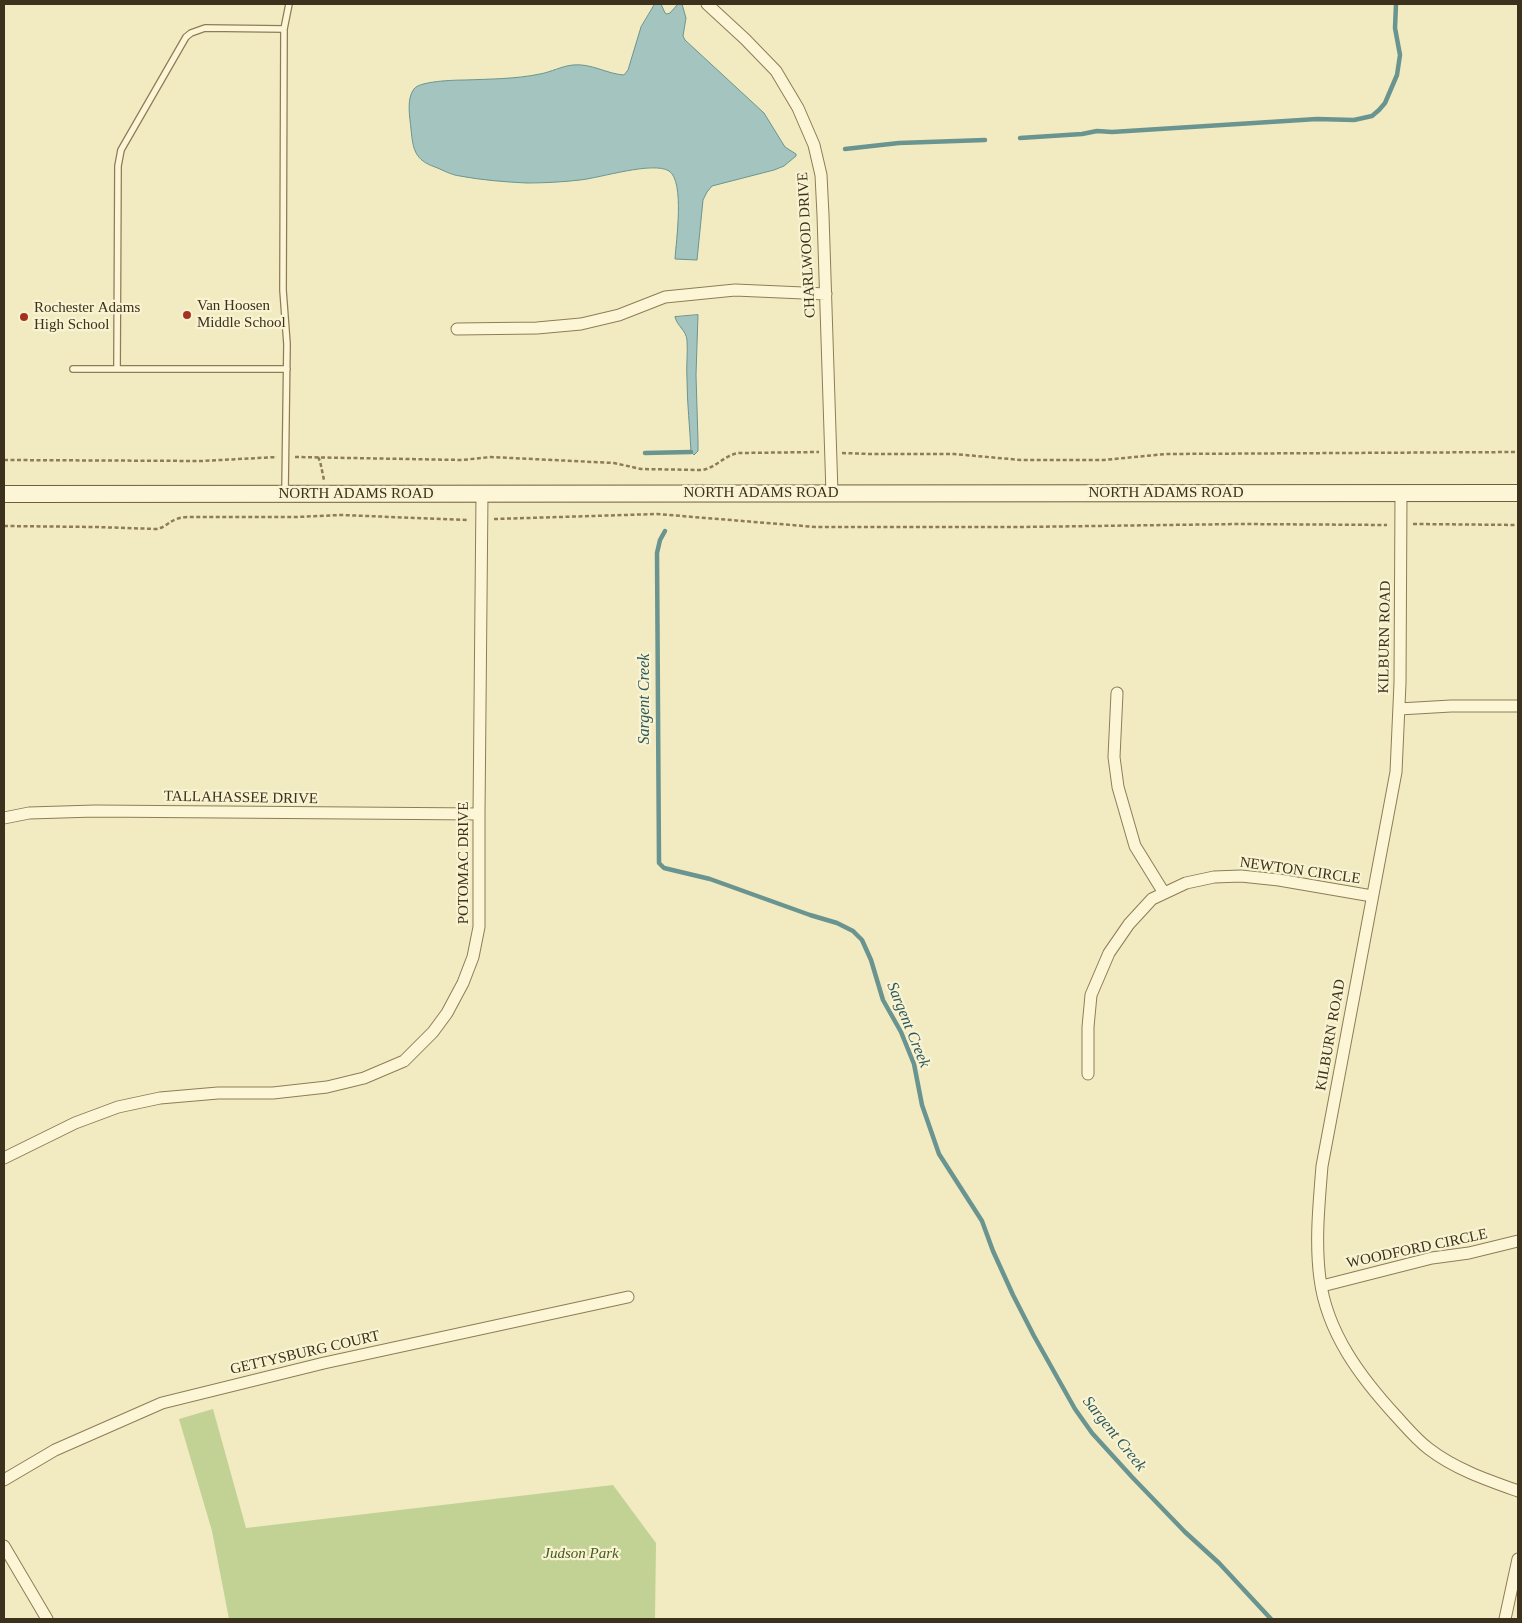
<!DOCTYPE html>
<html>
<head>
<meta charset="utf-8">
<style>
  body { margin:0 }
  #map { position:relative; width:1522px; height:1623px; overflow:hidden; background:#f2ebc1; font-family:"Times New Roman",serif }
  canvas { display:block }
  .frame { position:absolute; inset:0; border:5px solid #3c311c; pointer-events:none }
</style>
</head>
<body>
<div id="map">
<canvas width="1522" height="1623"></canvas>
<div class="frame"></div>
</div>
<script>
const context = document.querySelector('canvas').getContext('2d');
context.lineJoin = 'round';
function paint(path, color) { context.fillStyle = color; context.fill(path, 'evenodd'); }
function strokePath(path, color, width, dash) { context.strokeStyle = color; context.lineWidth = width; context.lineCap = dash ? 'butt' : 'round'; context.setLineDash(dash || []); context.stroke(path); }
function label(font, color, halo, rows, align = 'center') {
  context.font = font + ' "Times New Roman",serif'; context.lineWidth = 4.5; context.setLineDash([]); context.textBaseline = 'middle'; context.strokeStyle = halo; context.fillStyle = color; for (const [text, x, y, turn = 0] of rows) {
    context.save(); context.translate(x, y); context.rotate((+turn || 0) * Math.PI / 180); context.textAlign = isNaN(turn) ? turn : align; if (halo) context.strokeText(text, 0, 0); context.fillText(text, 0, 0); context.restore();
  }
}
const green = new Path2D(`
  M213,1409l33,119 367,-43 43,58 -1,76h-426l-17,-88 -33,-112z`);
const water = new Path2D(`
  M655,4h6l4,9 2,1 3,-1 8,-9h4l4,14 -3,18 2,4 79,73 21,34 11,7v2l-12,10 -10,4 -62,16 -5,6 -4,8 -6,60 -22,-1c1,-17 10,-78 -6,-88 -16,-10 -69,7 -89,9 -17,2 -36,3 -53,3 -22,-1 -46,-3 -67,-7 -9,-1 -17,-6 -25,-9 -20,-7 -22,-17 -24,-38 -1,-11 -5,-30 3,-40 5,-8 41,-9 51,-9 25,-1 51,-1 75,-6 11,-2 22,-8 33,-9 18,-2 34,9 51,10l4,-5 13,-43z
  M698,315l-2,60 2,66v10l-4,4 -3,-3c-1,-24 -4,-49 -4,-73 -1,-13 1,-26 0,-39 -1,-10 -10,-14 -12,-23z`);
const stream = new Path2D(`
  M1020,138l62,-4 15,-3 15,1 205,-13 37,1 18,-4 7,-6 6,-7 12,-28 3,-20 -5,-27 1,-24
  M845,149l54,-6 86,-3
  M645,453l46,-1
  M665,531l-5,9 -3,13 2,310 5,5 46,11 100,36 27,8 16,8 9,9 9,20 12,40 18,32 13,32 8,41 17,49 43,67 11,30 20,44 21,41 41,73 17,24 40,44 53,55 34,31 52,56`);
const path = new Path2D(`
  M842,453l29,1h83l67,6h83l62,-6 352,-2
  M295,457l167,3 29,-3 123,6 27,6 61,1c14,-2 22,-15 37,-17l80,-1
  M318,457l2,4 4,19
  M4,460l198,1 75,-4
  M494,519l163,-5 159,13h204l220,-3 147,1
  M1413,524l105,1
  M4,526l92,1 60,2c13,-2 13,-11 31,-12h109l45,-2 127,5`);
const lane = new Path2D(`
  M73,369h214
  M117,369l1,-203 3,-16 65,-113 5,-4 14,-5 79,1
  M285,491l2,-147 -4,-54 1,-261 5,-25`);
const street = new Path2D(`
  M707,4l38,35 31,32 22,37 16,37 7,30 2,40 9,278
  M457,329l80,-1 44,-4 38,-9 46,-18 70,-7 91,4
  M1401,494l-1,189 -4,89 -74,394c-3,38 -7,76 -2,113 7,54 41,99 77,138 10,11 20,23 32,32 26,20 58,31 89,42
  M1117,693l-3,64 4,30 17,59 29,47
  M1399,709l52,-3h67
  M4,818l25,-5 66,-2 384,3
  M1088,1074v-47l3,-32 18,-42 20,-29 23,-25 34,-16 28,-6 27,-1 38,4 93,16
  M4,1158l71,-35 43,-16 42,-9 58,-5h55l54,-6 37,-9 40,-17 29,-29 14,-19 16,-30 10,-26 6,-30v-113l3,-320
  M1322,1286l110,-28 37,-5 49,-12
  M4,1480l51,-30 107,-47 162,-40 304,-66
  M4,1546l43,73
  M1505,1619l13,-60`);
const secondary = new Path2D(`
  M4,494l1514,-1`);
const markers = [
  [187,315,5,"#a33321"],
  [24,317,5,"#a33321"]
];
const streetNames = [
  ["CHARLWOOD DRIVE",807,245,-93],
  ["NORTH ADAMS ROAD",761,493],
  ["NORTH ADAMS ROAD",1166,493],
  ["NORTH ADAMS ROAD",356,494],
  ["KILBURN ROAD",1385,637,-89],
  ["TALLAHASSEE DRIVE",241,798,1],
  ["POTOMAC DRIVE",464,863,-90],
  ["NEWTON CIRCLE",1300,871,8],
  ["KILBURN ROAD",1331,1035,-80],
  ["WOODFORD CIRCLE",1417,1249,-12],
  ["GETTYSBURG COURT",305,1353,-13]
];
const poiNames = [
  ["Van Hoosen",197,306],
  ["Middle School",197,323],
  ["Rochester Adams",34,308],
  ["High School",34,325]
];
const parkNames = [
  ["Judson Park",581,1554]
];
const waterNames = [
  ["Sargent Creek",645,699,-90],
  ["Sargent Creek",908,1025,68],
  ["Sargent Creek",1114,1434,51]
];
paint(green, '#c1d294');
paint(water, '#a4c4c0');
strokePath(water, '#6a948f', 1);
strokePath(stream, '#6a948f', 4.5);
strokePath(lane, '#8e7c57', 8);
strokePath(street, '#8e7c57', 13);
strokePath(secondary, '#705d3a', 18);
strokePath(path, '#8e7c57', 2.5, [4, 2.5]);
strokePath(lane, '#fcf6d6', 5.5);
strokePath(street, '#fcf6d6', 11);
strokePath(secondary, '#fcf6d6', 16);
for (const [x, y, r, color] of markers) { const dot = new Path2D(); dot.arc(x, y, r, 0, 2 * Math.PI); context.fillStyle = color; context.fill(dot); strokePath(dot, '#f9f3d2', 2); }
label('15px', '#3c311c', '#f9f3d2', streetNames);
label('15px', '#3c311c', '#f9f3d2', poiNames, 'left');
label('italic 15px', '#435b21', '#f9f3d2', parkNames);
label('italic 16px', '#2a595d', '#f9f3d2', waterNames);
</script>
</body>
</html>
